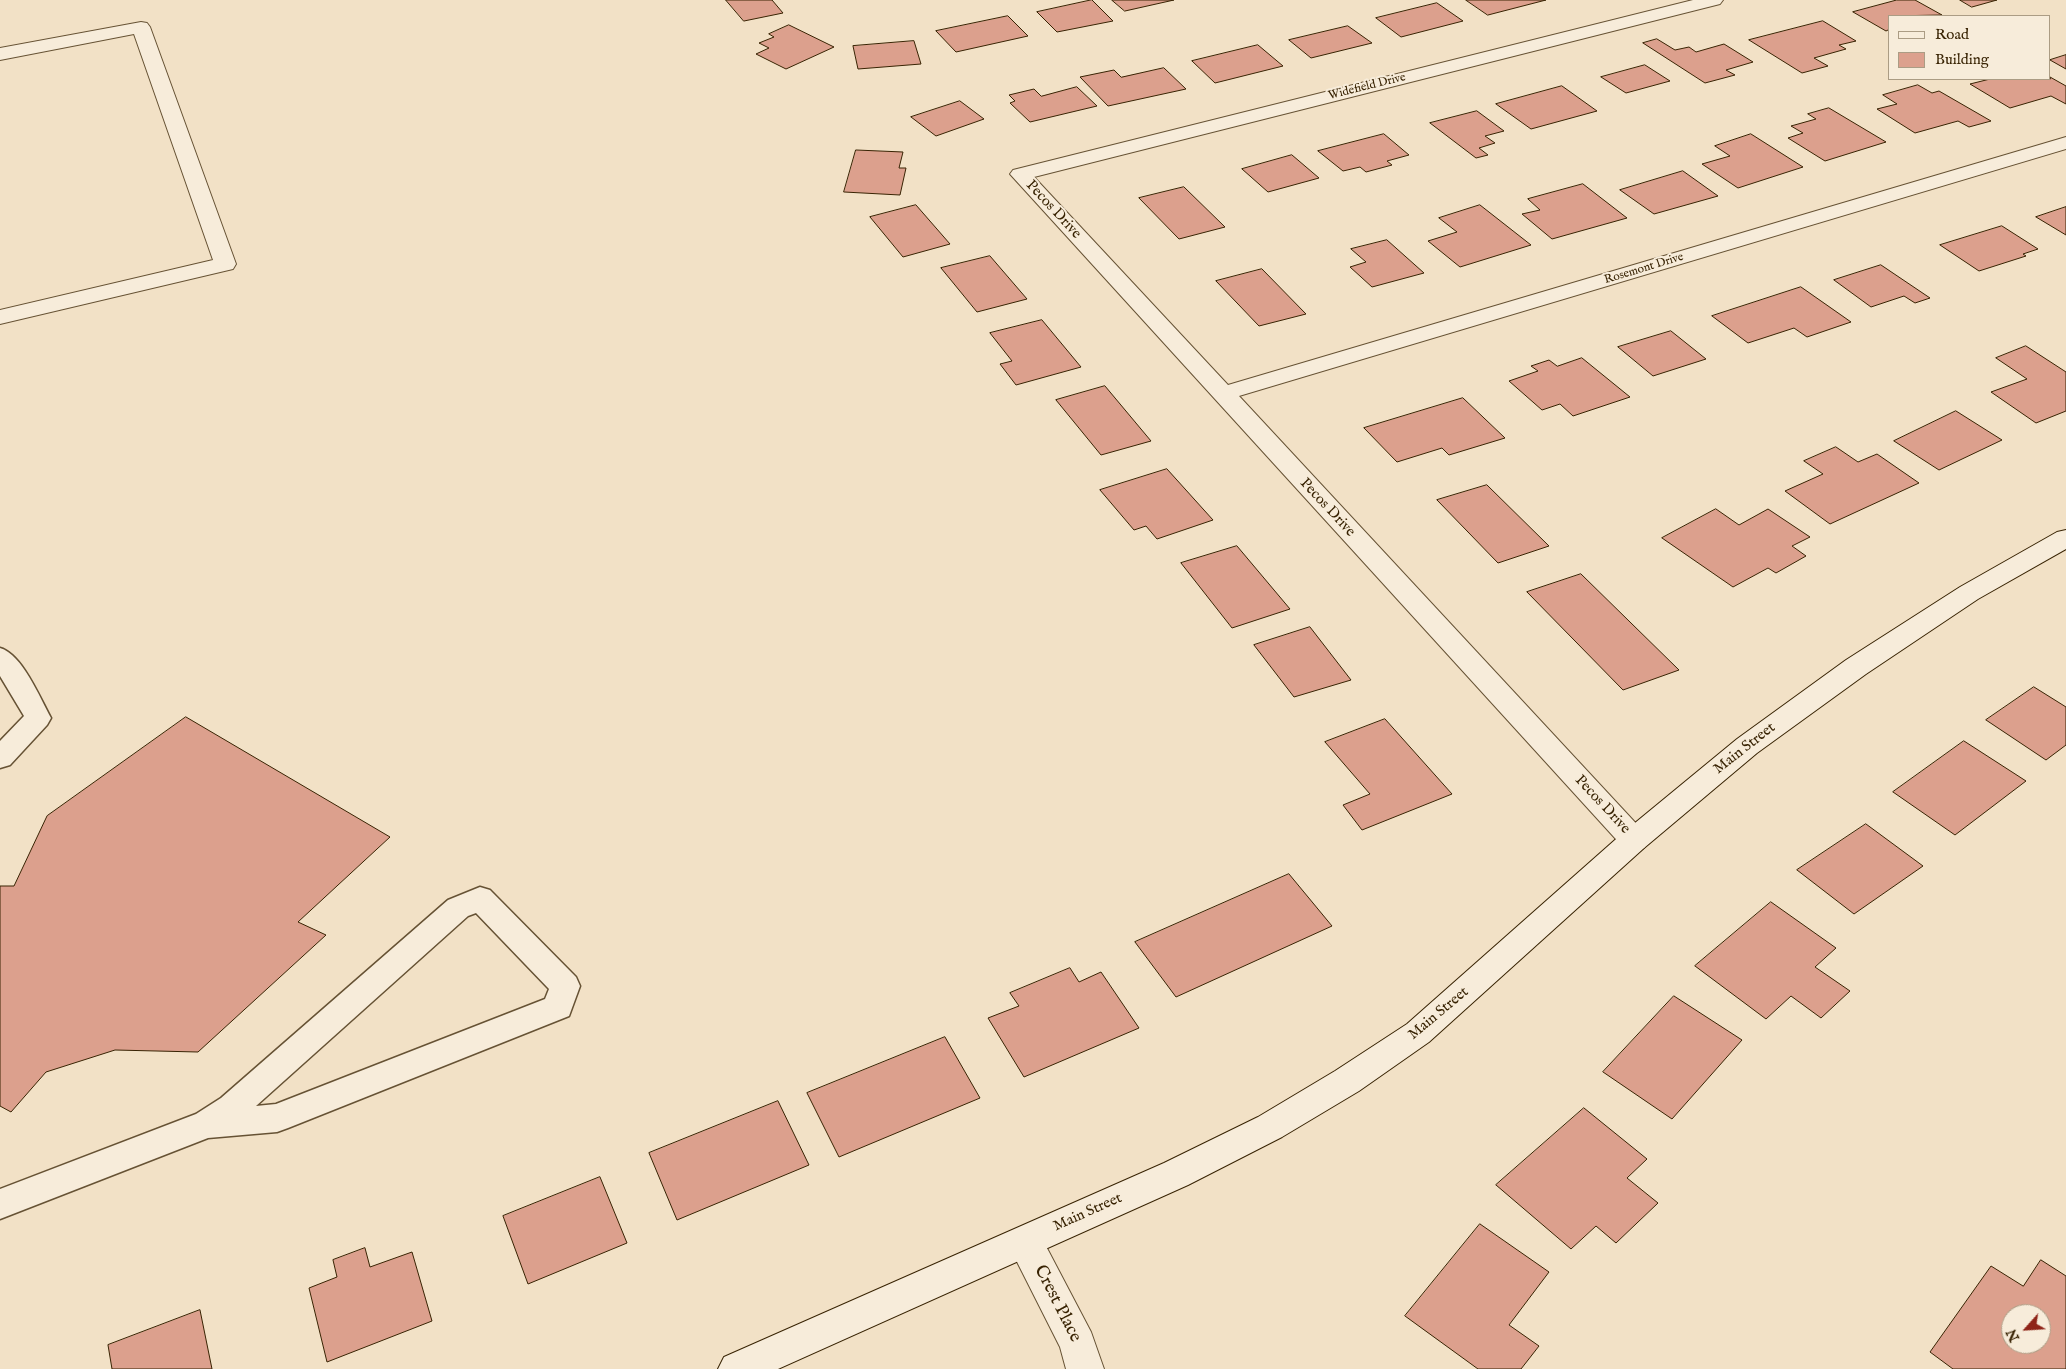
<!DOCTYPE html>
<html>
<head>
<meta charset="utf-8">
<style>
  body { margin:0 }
  #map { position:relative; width:2066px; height:1369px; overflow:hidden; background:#f2e1c6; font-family:"IM FELL English",serif }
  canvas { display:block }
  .legend { position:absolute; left:1888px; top:15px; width:162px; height:65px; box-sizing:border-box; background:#f7ecda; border:1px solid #ab9c84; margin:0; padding:6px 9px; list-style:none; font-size:15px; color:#382303 }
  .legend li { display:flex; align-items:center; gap:10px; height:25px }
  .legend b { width:25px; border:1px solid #ab9c84 }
  .north { position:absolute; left:2001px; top:1304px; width:50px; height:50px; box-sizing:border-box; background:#f7ecda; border:1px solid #ab9c84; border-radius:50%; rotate:244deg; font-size:14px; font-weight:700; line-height:20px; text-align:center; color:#382303 }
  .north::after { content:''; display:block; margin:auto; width:18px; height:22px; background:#8f2418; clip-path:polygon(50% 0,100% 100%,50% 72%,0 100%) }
</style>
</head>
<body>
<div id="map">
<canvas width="2066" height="1369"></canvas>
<ul class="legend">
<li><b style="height:6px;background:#f7ecda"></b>Road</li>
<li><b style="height:14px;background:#dca08d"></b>Building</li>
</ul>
<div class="north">N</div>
</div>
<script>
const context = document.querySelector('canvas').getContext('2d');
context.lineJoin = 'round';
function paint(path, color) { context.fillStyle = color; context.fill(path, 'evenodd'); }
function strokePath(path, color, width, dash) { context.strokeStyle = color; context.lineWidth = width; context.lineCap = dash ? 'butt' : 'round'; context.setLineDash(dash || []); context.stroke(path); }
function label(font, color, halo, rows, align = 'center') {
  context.font = font + ' "IM FELL English",serif'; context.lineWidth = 4; context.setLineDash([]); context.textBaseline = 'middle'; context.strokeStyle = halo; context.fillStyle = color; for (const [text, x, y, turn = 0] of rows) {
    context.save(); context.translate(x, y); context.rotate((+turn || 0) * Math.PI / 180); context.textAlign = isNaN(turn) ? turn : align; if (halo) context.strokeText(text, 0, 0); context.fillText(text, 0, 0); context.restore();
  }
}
const building = new Path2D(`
  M726,0h46l11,13 -39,8z
  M1092,0l21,21 -56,11 -20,-20z
  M1112,0h62l-49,11z
  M1466,0h80l-58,15z
  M1897,0h18l27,15 -52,1v13l-4,2 -33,-19z
  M1960,0h37l-25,7z
  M1437,3l26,18 -62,16 -25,-19z
  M1008,16l20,20 -72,16 -20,-21z
  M1823,21l33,20 -17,4 7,4 -32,9 14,8 -26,7 -53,-33z
  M789,25l45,22 -48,22 -30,-15 13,-6 -10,-5 15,-6 -5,-3z
  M1348,26l24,17 -61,15 -22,-18z
  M1657,39l18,11 14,-3 7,5 28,-8 29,18 -27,8 9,5 -30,8 -62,-40z
  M914,41l7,23 -63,5 -5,-23z
  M1258,45l25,21 -68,17 -23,-22z
  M2066,55v14l-16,-9z
  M1645,65l25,16 -44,12 -25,-16z
  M1164,68l22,21 -78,17 -28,-29 34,-7 7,7z
  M2050,77l16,9v18l-15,-8 -41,12 -40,-24 20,-5h60z
  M1918,85l14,8 7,-2 52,30 -22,6 -11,-6 -43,12 -38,-24 20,-5 -14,-9z
  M1562,86l35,25 -66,18 -35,-25z
  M1077,87l20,19 -67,16 -20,-19 5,-2 -6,-6 25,-6 7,7z
  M960,101l24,18 -48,17 -25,-19z
  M1829,108l57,34 -61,19 -37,-23 15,-5 -12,-7 25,-7 -8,-5z
  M1477,111l27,20 -19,5 10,7 -16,5 9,7 -12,3 -46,-35z
  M1384,134l25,21 -22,6 5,4 -26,7 -6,-5 -17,4 -25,-20z
  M1751,134l52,33 -65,21 -36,-24 28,-8 -15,-10z
  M856,150l47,2 -4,16h7l-6,27 -56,-3z
  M1292,155l27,23 -51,14 -26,-23z
  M1683,171l35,25 -64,18 -34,-24z
  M1583,184l44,34 -75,21 -30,-25 18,-4 -12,-11z
  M1184,187l41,40 -46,12 -40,-41z
  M916,205l34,39 -47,13 -33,-40z
  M1480,205l51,40 -71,22 -32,-26 29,-9 -18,-14z
  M2066,207v28l-30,-18z
  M2002,226l36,23 -15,5 3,2 -47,15 -39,-26z
  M1387,240l37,33 -52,14 -22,-20 16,-5 -15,-13z
  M990,256l37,43 -50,13 -36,-44z
  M1881,265l49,33 -15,5 -11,-7 -33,11 -37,-27z
  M1262,269l44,45 -47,12 -43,-45z
  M1801,287l50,35 -44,15 -13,-9 -46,15 -36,-27z
  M1042,320l39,47 -65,18 -16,-21 12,-3 -22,-28z
  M1671,331l35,28 -53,17 -35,-29z
  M2026,346l40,26v39l-30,12 -45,-31 36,-13 -31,-21z
  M1582,358l48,39 -57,19 -13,-12 -18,6 -33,-29 29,-10 -7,-5 18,-6 8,6z
  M1105,386l46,55 -50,14 -45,-55z
  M1463,398l42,40 -56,17 -7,-7 -45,14 -33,-34z
  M1956,411l46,29 -63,30 -45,-29z
  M1836,447l22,15 19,-8 42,29 -89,41 -45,-33 38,-17 -19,-13z
  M1167,469l46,51 -56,19 -11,-13 -12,4 -34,-40z
  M1487,485l62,61 -51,17 -61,-63z
  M1716,509l23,16 29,-16 42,28 -18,9 14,10 -30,17 -8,-5 -35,19 -71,-49z
  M1237,546l53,63 -58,19 -51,-65z
  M1581,574l98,96 -56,20 -96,-98z
  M1310,627l41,53 -57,17 -40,-52z
  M2034,687l32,20v38l-20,15 -60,-40z
  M186,717l204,120 -92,85 28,13 -128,117 -83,-2 -69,22 -35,40 -11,-6v-220h14l33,-70z
  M1385,719l67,75 -90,36 -19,-25 27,-11 -45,-52z
  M1964,741l62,40 -71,54 -62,-43z
  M1866,824l57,42 -69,48 -57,-44z
  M1289,874l43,52 -156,71 -41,-55z
  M1771,902l65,46 -21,19 35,24 -29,27 -30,-22 -25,23 -71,-53z
  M1070,968l9,14 22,-10 38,56 -115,49 -36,-59 31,-12 -9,-13z
  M1674,996l68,44 -70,79 -69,-47z
  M945,1037l35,61 -141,59 -32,-64z
  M778,1101l31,64 -132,55 -28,-67z
  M1584,1108l63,51 -20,19 31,25 -42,40 -20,-17 -25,23 -75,-64z
  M600,1177l27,66 -99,41 -25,-68z
  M1480,1224l69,48 -40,53 30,21 -18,23h-43l-73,-53z
  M365,1248l5,19 42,-15 20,69 -105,41 -18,-74 28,-11 -4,-17z
  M2041,1260l25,16v93h-113l-23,-17 61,-86 32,20zM2011,1314h30v30h-30z
  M200,1310l12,59h-100l-4,-24z`);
const service = new Path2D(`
  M0,648c22,6 40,50 51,70l-4,7 -37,40 -10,3v-27l24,-25 -24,-40z
  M480,887l10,3 86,87 4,9 -11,30 -281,112 -11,4 -69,6 -208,81v-30l196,-75 25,-16 227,-198zM476,913l73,76 -4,10 -269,105 -20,2 212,-190z`);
const minor = new Path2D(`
  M1693,0h30l-3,4 -686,173 194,208 838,-248v12l-827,247 405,436 5,8 -5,8 -10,3 -10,-3 -614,-674 3,-4z
  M141,22l6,1 3,4 86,237 -3,5 -233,55v-14l213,-50 -79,-226 -134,26v-12z
  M1025,1226l13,5 53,101 13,37h-38l-6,-22 -53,-105 5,-11z`);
const secondary = new Path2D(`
  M2066,530v19l-88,50 -112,75 -109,79 -113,95 -215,194 -70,49 -77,46 -94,48 -410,184h-60l6,-12 440,-194 94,-46 77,-46 72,-47 217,-192 113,-93 109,-79 114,-73 97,-55z`);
const farStreetnames = [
  ["Widefield Drive",1367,87,-14],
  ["Rosemont Drive",1644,269,-17]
];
const streetNames = [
  ["Pecos Drive",1053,210,47],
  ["Pecos Drive",1327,508,47],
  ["Main Street",1745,749,-38],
  ["Pecos Drive",1602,805,47],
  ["Main Street",1439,1014,-40],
  ["Main Street",1088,1213,-24]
];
const nearStreetnames = [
  ["Crest Place",1057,1304,63]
];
paint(building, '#dca08d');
strokePath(building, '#382303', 1);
strokePath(service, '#665234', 3);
strokePath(minor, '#665234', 2);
strokePath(secondary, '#382303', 2);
paint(service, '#f7ecda');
paint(minor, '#f7ecda');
paint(secondary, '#f7ecda');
label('12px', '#382303', '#f7ecda', farStreetnames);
label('15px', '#382303', '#f7ecda', streetNames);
label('18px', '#382303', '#f7ecda', nearStreetnames);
</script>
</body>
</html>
